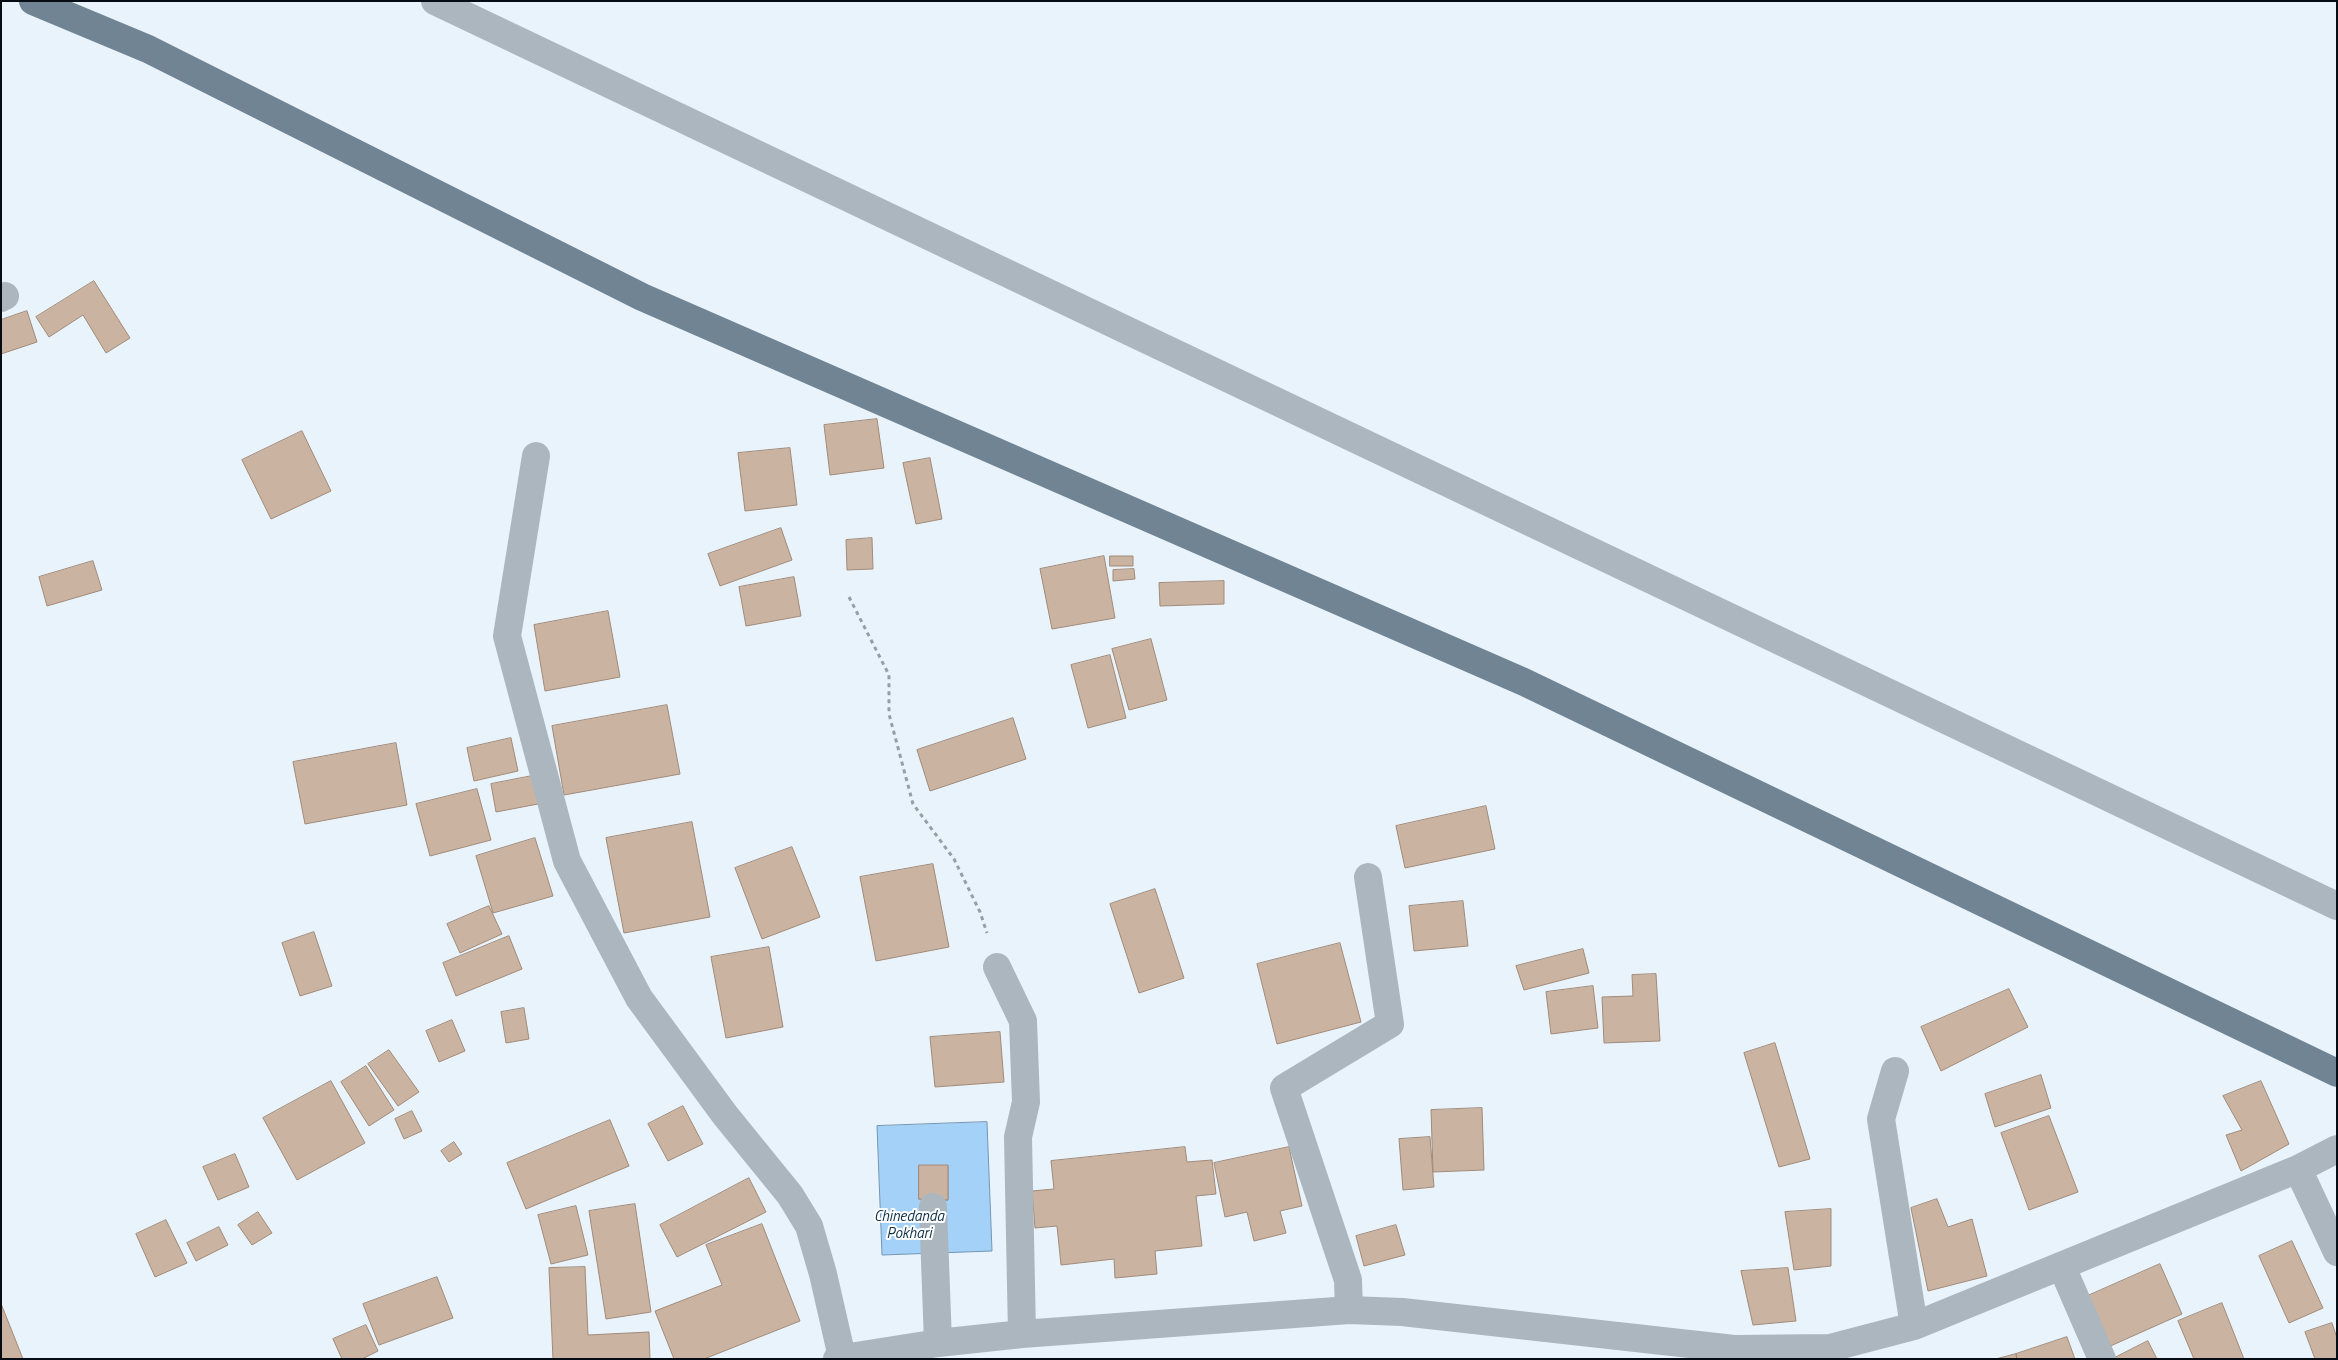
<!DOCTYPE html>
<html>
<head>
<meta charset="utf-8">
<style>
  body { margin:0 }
  #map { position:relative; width:2338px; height:1360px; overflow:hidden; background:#e9f3fb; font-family:"Titillium Web",sans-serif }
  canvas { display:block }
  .frame { position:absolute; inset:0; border:2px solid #050c13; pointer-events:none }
</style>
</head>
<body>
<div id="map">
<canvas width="2338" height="1360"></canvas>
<div class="frame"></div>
</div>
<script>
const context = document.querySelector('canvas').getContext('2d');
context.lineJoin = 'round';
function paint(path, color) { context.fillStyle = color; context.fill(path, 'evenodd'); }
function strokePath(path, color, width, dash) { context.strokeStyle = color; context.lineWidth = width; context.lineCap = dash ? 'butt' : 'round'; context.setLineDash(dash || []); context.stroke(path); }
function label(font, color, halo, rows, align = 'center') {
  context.font = font + ' "Titillium Web",sans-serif'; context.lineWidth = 4; context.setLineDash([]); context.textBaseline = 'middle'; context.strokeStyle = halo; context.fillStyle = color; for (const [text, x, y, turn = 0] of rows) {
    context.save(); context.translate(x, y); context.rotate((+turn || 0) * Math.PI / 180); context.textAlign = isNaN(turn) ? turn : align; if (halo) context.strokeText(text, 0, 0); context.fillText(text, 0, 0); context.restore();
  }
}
const water = new Path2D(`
  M987,1122l5,129 -110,4 -5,-129zM919,1166h29v34l-29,-1z`);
const building = new Path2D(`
  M94,281l36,57 -24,15 -23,-38 -34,22 -13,-20z
  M27,311l10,31 -36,12v-34z
  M877,419l7,49 -54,7 -6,-50z
  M302,431l29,60 -60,28 -29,-59z
  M790,448l7,57 -52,6 -7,-58z
  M930,458l12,61 -26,5 -13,-61z
  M781,528l11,32 -72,26 -12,-32z
  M872,538l1,31 -26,1 -1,-30z
  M1104,556l11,62 -63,11 -12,-60z
  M1110,556h23v10h-23z
  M93,561l9,29 -55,16 -8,-29z
  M1134,569l1,10 -22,2v-11z
  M794,577l7,39 -55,10 -7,-39z
  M1224,581v23l-64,2 -1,-23z
  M608,611l12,66 -75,14 -11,-66z
  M1151,639l16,61 -38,10 -17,-61z
  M1110,655l16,63 -38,10 -17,-63z
  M667,705l13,69 -116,21 -12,-69z
  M1013,718l13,41 -96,32 -13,-41z
  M511,738l7,33 -44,10 -7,-33z
  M396,743l11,62 -102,19 -12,-62z
  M532,776l6,28 -42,8 -5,-28z
  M477,789l14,51 -61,16 -14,-52z
  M1486,806l9,43 -90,19 -9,-42z
  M692,822l18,95 -86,16 -18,-95z
  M535,838l18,58 -60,17 -17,-57z
  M792,847l28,70 -58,22 -27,-71z
  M933,864l16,83 -73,14 -16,-84z
  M1155,889l29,89 -45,15 -29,-89z
  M1463,901l5,45 -54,5 -5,-45z
  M489,906l13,28 -42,19 -13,-29z
  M314,932l18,54 -32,10 -18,-53z
  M509,936l13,33 -66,27 -13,-33z
  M1340,943l21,79 -84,22 -20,-80z
  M769,947l14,80 -57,11 -15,-81z
  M1583,949l6,24 -65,17 -8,-24z
  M1656,974l4,67 -56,2 -2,-46 31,-1 -1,-21z
  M1593,986l5,42 -47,6 -5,-42z
  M2009,989l19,38 -87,44 -20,-44z
  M524,1008l5,31 -23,4 -5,-31z
  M452,1020l13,31 -26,11 -13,-31z
  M1000,1032l4,50 -69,5 -5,-50z
  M1775,1043l35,116 -31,8 -35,-114z
  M389,1050l30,42 -21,14 -30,-42z
  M366,1066l28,44 -25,16 -28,-44z
  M2041,1075l10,33 -56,19 -10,-33z
  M331,1081l34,62 -68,37 -34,-62z
  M2261,1081l28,63 -48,27 -15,-36 16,-5 -19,-34z
  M683,1106l20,38 -35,17 -20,-37z
  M1482,1108l2,62 -51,2 -2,-62z
  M412,1111l10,20 -18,8 -9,-20z
  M2049,1116l29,76 -49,18 -28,-77z
  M610,1120l19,46 -103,43 -19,-46z
  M1430,1137l4,50 -31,3 -4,-51z
  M454,1142l8,12 -13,8 -8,-11z
  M1185,1147l2,15 25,-2 4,34 -20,2 6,50 -47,5 2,23 -42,4 -1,-19 -53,6 -4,-39 -22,2 -3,-37 22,-2 -3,-28z
  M1289,1147l13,59 -22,5 6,22 -32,8 -7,-29 -22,5 -11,-54z
  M235,1154l14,33 -31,13 -15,-33z
  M919,1165h29v35l-29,-1z
  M749,1178l17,34 -89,45 -17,-32z
  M1937,1199l11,28 24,-8 15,57 -59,15 -17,-83z
  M635,1204l16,108 -45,7 -17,-108z
  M576,1206l12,49 -37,9 -13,-49z
  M1831,1209v57l-37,4 -9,-58z
  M258,1212l14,21 -20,12 -14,-20z
  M166,1220l21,43 -32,14 -19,-43z
  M762,1224l38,97 -96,38h-30l-19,-48 67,-26 -16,-40z
  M1396,1225l9,30 -41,11 -8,-30z
  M219,1227l9,18 -32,16 -9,-18z
  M2292,1241l31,67 -34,15 -30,-67z
  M2160,1264l22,50 -76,34 -23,-50z
  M585,1267l3,68 61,-3 1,27h-97l-4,-91z
  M1788,1268l8,53 -43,4 -12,-54z
  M437,1277l16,41 -74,27 -16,-41z
  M2222,1303l22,56h-50l-16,-38z
  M2,1306l21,53h-22z
  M2332,1323l5,15v21h-22l-10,-27z
  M366,1325l12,26 -16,8h-20l-9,-20z
  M2067,1337l8,22h-58l-1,-5z
  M2148,1341l9,18h-45z
  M2016,1354l1,5h-21z`);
const path = new Path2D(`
  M849,597l40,78v39l24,90 41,55 26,53 7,21`);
const minor = new Path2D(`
  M435,1l1902,905
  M1,298l4,-2
  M536,456l-29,180 60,225 72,137 86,117 65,80 19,31 14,48 19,83
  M997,967l26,54 3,81 -8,35 4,197
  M1895,1071l-14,48 33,207
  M2298,1169l39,83
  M933,1207l5,136
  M2062,1267l40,92
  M1349,1310l-1,-30 -64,-192 106,-64 -22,-147
  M837,1359l101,-16 84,-9 327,-24 53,2 332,37 96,-1 84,-22 384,-157 39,-20`);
const major = new Path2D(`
  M33,1l115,48 494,248 882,385 813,391`);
const waterNames = [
  ["Chinedanda",909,1217],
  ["Pokhari",909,1234]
];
paint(water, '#a4d1f7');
strokePath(water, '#7496b3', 1);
paint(building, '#cab3a0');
strokePath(building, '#a18a79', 1);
strokePath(path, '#969fa6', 3, [4, 4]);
strokePath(minor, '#acb6be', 28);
strokePath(major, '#718493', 28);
label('italic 15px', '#0e3049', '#fff', waterNames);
</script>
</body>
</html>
